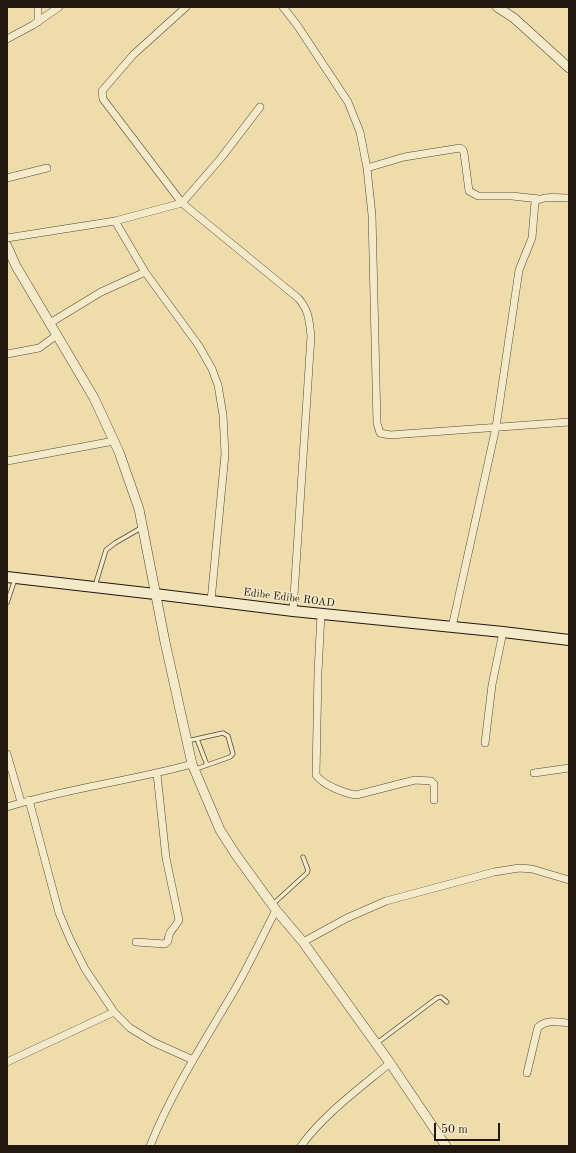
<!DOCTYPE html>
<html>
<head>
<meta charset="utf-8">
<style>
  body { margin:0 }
  #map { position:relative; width:576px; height:1153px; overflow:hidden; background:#eeddab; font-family:"Old Standard TT",serif }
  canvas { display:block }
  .frame { position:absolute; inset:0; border:8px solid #221711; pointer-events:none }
  .scale { position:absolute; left:434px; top:1123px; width:66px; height:18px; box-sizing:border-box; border:2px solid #221711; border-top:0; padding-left:5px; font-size:12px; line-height:14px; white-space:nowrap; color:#221711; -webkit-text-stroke:3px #f4e9c8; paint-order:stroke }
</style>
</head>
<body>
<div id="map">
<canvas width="576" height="1153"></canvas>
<div class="frame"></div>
<div class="scale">50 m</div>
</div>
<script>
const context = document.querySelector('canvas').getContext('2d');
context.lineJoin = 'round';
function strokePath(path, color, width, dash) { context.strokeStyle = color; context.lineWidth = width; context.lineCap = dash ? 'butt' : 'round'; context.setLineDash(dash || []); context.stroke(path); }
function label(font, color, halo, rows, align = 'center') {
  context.font = font + ' "Old Standard TT",serif'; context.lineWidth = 3; context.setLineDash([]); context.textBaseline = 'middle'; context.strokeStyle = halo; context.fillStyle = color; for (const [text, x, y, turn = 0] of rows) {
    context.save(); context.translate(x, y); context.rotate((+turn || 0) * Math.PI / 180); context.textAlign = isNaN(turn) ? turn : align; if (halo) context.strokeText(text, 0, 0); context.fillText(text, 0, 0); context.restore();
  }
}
const service = new Path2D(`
  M95,586l11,-36 9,-7 26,-15
  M7,603l8,-24
  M197,739l10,26
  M187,741l36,-8 5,3 5,18 -3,3 -34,12
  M273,904l34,-31 1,-3 -5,-13
  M377,1043l60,-45 4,-1 6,5`);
const minor = new Path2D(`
  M38,7v15
  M186,7l-53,48 -31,36 1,8 79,104 116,95c11,12 11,22 13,38l-18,275
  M283,7l14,18 51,77 12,30 7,36 5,47 5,208 3,10 10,2 179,-13
  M7,39l26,-14 26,-18
  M367,168l37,-11 56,-9 3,2 1,3 5,38 9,5h34l27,3
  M7,178l40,-10
  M115,221l30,51 54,74 13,23 6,16 5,30 2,39 -14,147
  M7,238l108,-17 67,-18 39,-45 39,-51
  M50,323l51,-31 44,-20
  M7,354l32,-6 18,-13
  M7,461l107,-20
  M321,614l-3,58 -2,103c7,10 28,18 40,20l59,-15 16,1 3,3v16
  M452,627l44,-200 23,-157 13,-32 3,-36c9,-7 23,-4 34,-4
  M485,743l7,-58 11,-53
  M7,754l14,48
  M534,773l35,-5
  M29,800l30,113 11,26 15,30 29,43 16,16 23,14 40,18
  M7,807c61,-19 124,-26 185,-43
  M136,942l29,2 3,-3c1,-12 6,-11 11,-21l-13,-62 -9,-84
  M303,942l44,-24 39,-17 108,-29 25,-4 13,1 37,11
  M7,1062l107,-50
  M527,1073l11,-46c10,-8 19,-5 31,-4
  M150,1146c22,-55 54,-104 84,-155 15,-26 28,-54 42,-81
  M301,1146c22,-31 59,-58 89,-83`);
const tertiary = new Path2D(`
  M497,7l17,11 55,50
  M7,246l9,20 78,132 25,54 20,57 26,133 27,122 28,66 16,25 40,55 27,32 87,121 56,83`);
const secondary = new Path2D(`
  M7,577l148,17 138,17 210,21 66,8`);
const streetNames = [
  ["Edibe Edibe ROAD",289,598,7]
];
strokePath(service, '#554838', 5);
strokePath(minor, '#554838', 8);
strokePath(tertiary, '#554838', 10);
strokePath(secondary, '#221711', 12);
strokePath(service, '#f4e9c8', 3.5);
strokePath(minor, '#f4e9c8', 7);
strokePath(tertiary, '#f4e9c8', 9);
strokePath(secondary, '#f4e9c8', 10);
label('11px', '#221711', '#f4e9c8', streetNames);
</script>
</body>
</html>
